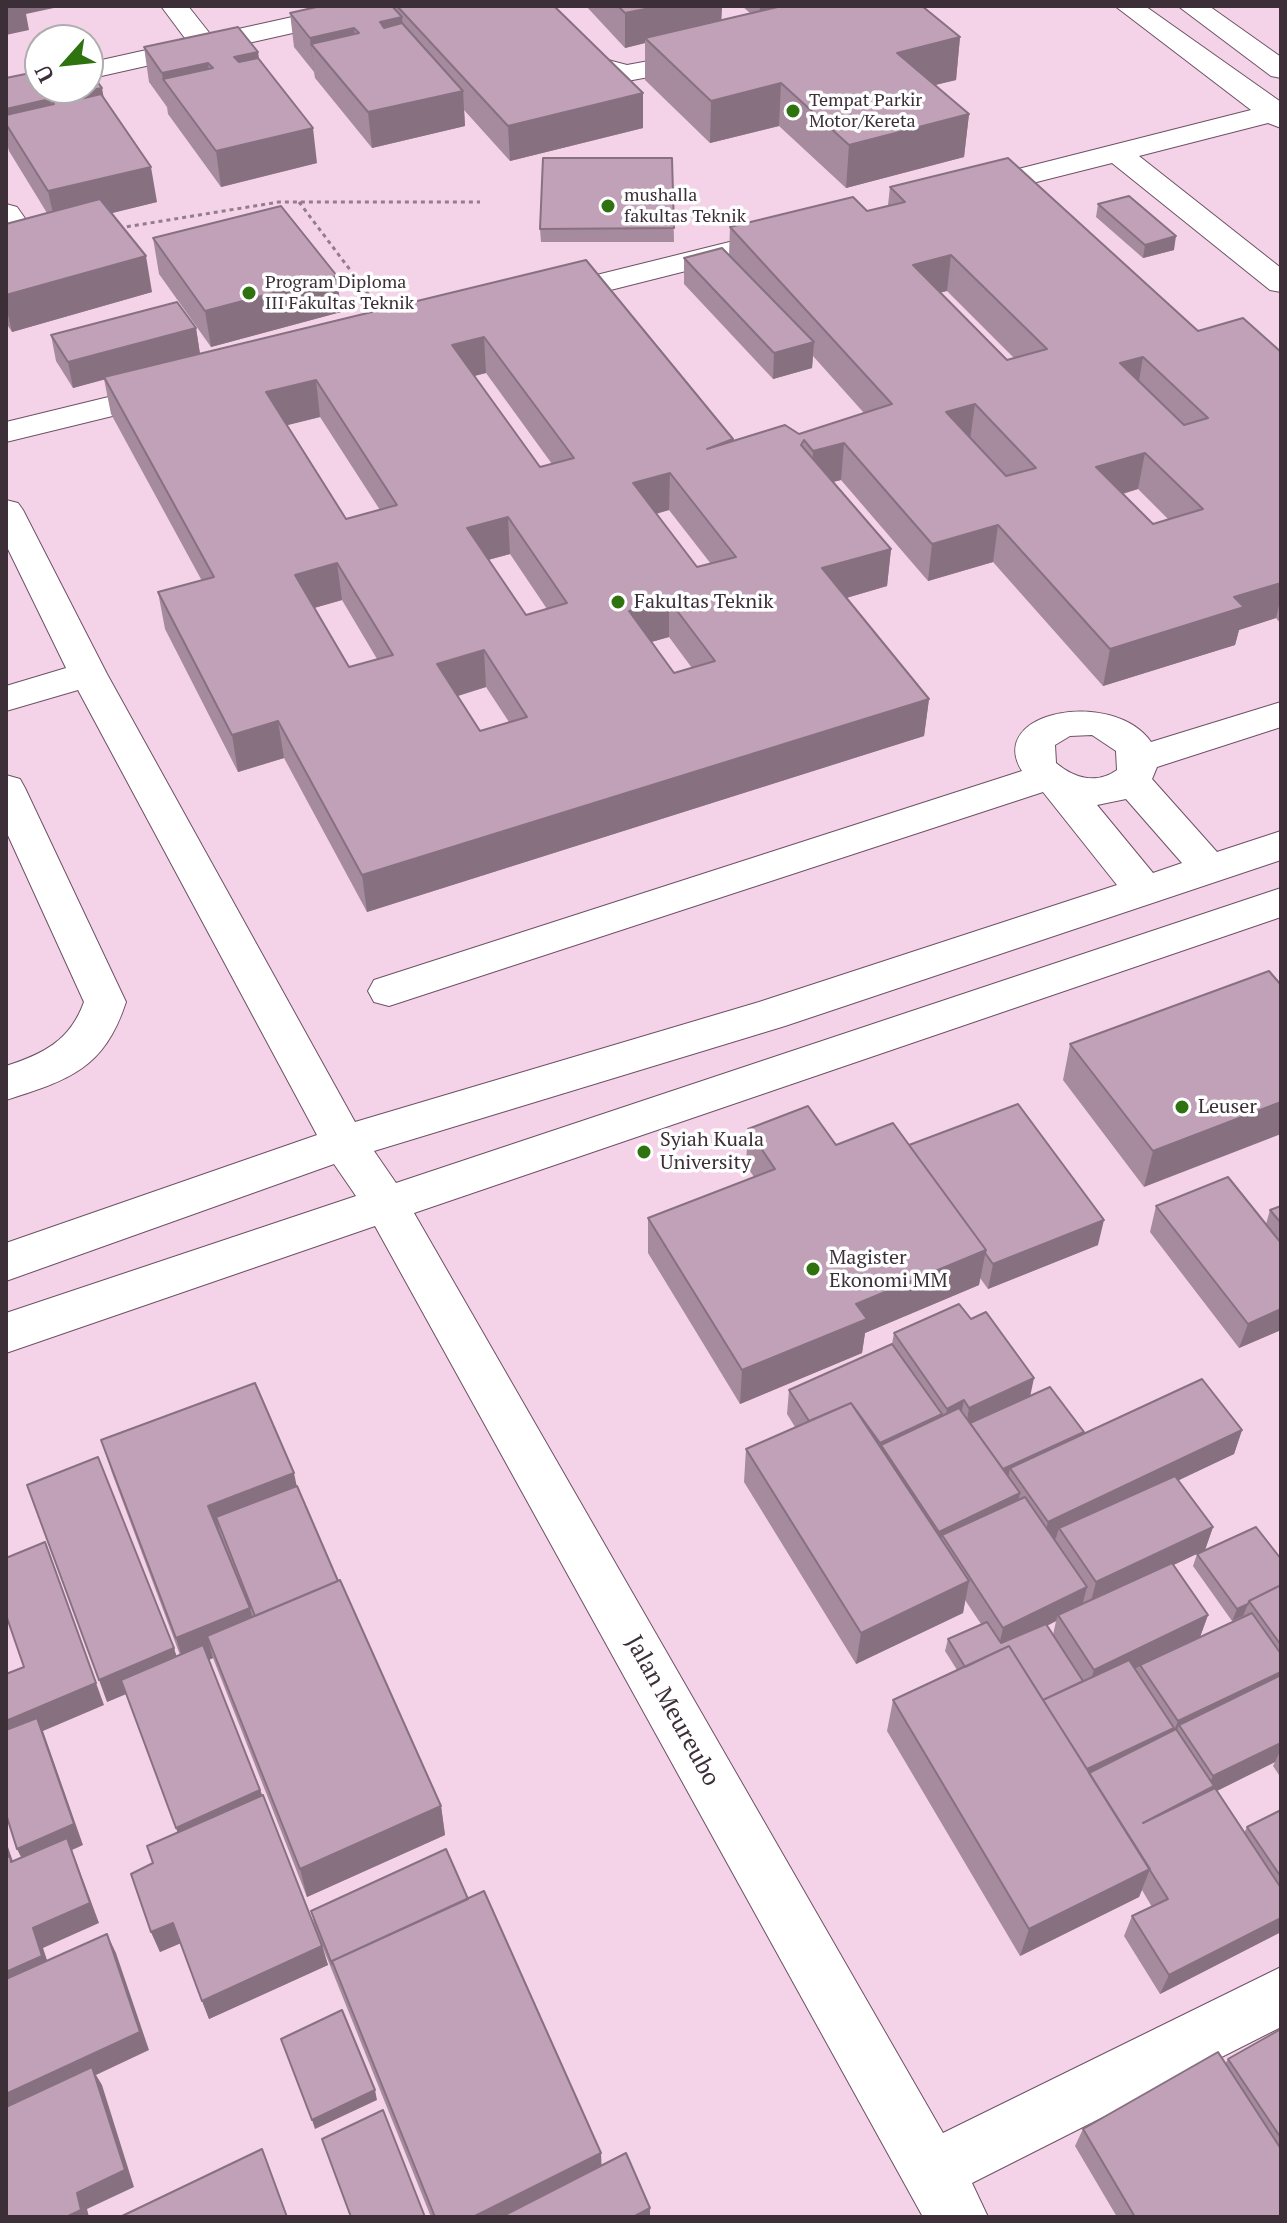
<!DOCTYPE html>
<html>
<head>
<meta charset="utf-8">
<style>
  body { margin:0 }
  #map { position:relative; width:1287px; height:2223px; overflow:hidden; background:#f4d3e9; font-family:"PT Serif",serif }
  canvas { display:block }
  .frame { position:absolute; inset:0; border:8px solid #3c2f38; pointer-events:none }
  .north { position:absolute; left:24px; top:24px; width:80px; height:80px; box-sizing:border-box; background:#fff; border:2px solid #b1acaf; border-radius:50%; rotate:243deg; font-size:22px; font-weight:700; line-height:32px; text-align:center; color:#3c2f38 }
  .north::after { content:''; display:block; margin:auto; width:28px; height:36px; background:#2f7311; clip-path:polygon(50% 0,100% 100%,50% 72%,0 100%) }
</style>
</head>
<body>
<div id="map">
<canvas width="1287" height="2223"></canvas>
<div class="frame"></div>
<div class="north">U</div>
</div>
<script>
const context = document.querySelector('canvas').getContext('2d');
context.lineJoin = 'round';
function strokePath(path, color, width, dash) { context.strokeStyle = color; context.lineWidth = width; context.lineCap = dash ? 'butt' : 'round'; context.setLineDash(dash || []); context.stroke(path); }
function paint(path, color) { context.fillStyle = color; context.fill(path, 'evenodd'); }
function label(font, color, halo, rows, align = 'center') {
  context.font = font + ' "PT Serif",serif'; context.lineWidth = 7; context.setLineDash([]); context.textBaseline = 'middle'; context.strokeStyle = halo; context.fillStyle = color; for (const [text, x, y, turn = 0] of rows) {
    context.save(); context.translate(x, y); context.rotate((+turn || 0) * Math.PI / 180); context.textAlign = isNaN(turn) ? turn : align; if (halo) context.strokeText(text, 0, 0); context.fillText(text, 0, 0); context.restore();
  }
}
const path = new Path2D(`
  M299,202l85,113
  M119,228l160,-26h201`);
const minor = new Path2D(`
  M161,6h27l23,29 113,-25 10,2 3,6 -3,6 -10,2 -236,53v-16l99,-22z
  M524,6h28l56,54 19,5 77,-14 10,2 4,6 -4,6 -10,2 -77,14 -39,-9z
  M1115,6h30l136,96v26l-13,-5 -129,33 142,112v24l-11,-2 -158,-127 -143,36 -10,-3 -5,-6 5,-6 292,-74z
  M1178,6h31l72,51v21l-10,-2z
  M6,204l11,3 26,37 -4,6h-22l-11,-16z
  M786,228l11,3 4,6 -4,6 -250,63 -11,-2 -5,-7 5,-7z
  M166,383l12,3 4,7 -4,7 -172,42v-20z
  M6,500l12,3 5,7 84,164 248,448 404,-120 358,-117 -74,-93 -654,214 -15,-4 -6,-11 6,-11 648,-209c-37,-60 91,-83 129,-29l130,-40v25l-124,40 -5,12 65,73 64,-21v29l-496,166 -411,125 22,32 885,-295v29l-867,296 529,920 338,-166v60l-309,156 16,34h-65l-548,-991 -369,127v-40l350,-117 -22,-32 -328,117v-38l311,-108 -239,-445 -72,21v-25l60,-18 -60,-123zM1092,735l24,16 1,19c-21,15 -43,8 -61,-7l-1,-18 15,-9zM1126,799l56,64 -29,10 -56,-68z
  M6,775l14,4 5,9 101,214c-22,67 -57,78 -120,98v-34c37,-12 64,-25 78,-64l-78,-171z`);
const wall = new Path2D(`
  M395,6h159l89,122 -133,33 -46,-51 1,16 -93,22 -57,-70 -1,-6 -20,-25 -4,-34 105,-4z
  M586,6h136l-1,14 29,-7 -8,-7h180l38,31 -4,43 -21,5 34,29 -5,43 -118,31 -67,-62 -69,17 -65,-63v-37l-20,5z
  M144,47l114,5 1,8 58,103 -96,24 -53,-73 -1,-7 -18,-25z
  M6,78l98,21 53,103 -46,11 41,79 -140,40 -6,-9v-99l41,-11 -38,-62 -3,-11z
  M672,158l2,84h-133l-1,-13z
  M890,187l308,144 83,21v272l-5,-6 -37,12 -4,15 -132,41 -110,-124 -65,19 -87,-101 -8,2 58,67 -4,37 -41,12 83,101 -5,37 -557,176 -83,-154 -46,14 -73,-143 -7,-37 44,-11 -91,-167 -7,-35 -31,9 -17,-27 -5,-26 145,-7 4,26 386,-94 147,181 66,-7 65,-21 -51,-57 -1,12 -39,11 -89,-95v-26l45,-3 1,-28 137,-16 21,-6zM947,291l67,67 -7,2 -67,-68zM486,373l66,91 -12,3 -66,-91zM320,417l60,93 -34,9 -59,-94zM1138,489l30,30 -15,5 -30,-30zM669,510l42,54 -14,3 -41,-53zM510,554l37,55 -21,6 -38,-55zM342,600l35,59 -28,8 -35,-59zM669,637l23,31 -18,5 -23,-31zM486,687l23,35 -29,9 -22,-35z
  M1098,204l76,46 -31,8 -47,-41z
  M153,238l188,74 -130,35 -52,-73z
  M1269,971l-125,216 -81,-107 7,-36z
  M748,1129l88,16h73l189,100 -110,44 -8,-11 -1,7 -114,48 -3,20 -122,51 -92,-151v-35l106,-41 -8,-12z
  M1156,1206l110,18 4,-14 11,-4v124l-42,18 -89,-116z
  M894,1333l136,63 54,36 -1,2 159,-4 -8,24 -56,26 35,47 -8,23 -32,15 35,50 -8,22 42,-20 1,-1 -11,5 -39,-55 4,-12 84,5v219l-8,-12 2,-4 -59,29 28,42 3,-6 34,-17v122l-121,62 -36,-58 8,-20 20,-9 -10,-17 -3,7 -119,59 -133,-225 6,-31 64,-30 -12,-19 3,-12 33,-15 -16,-24 -2,13 -107,51 -112,-182 2,-33 49,-22 -8,-13 2,-24 103,-46zM1056,1621l-3,14 -6,-9z
  M101,1440l196,47 41,94 103,225 4,29 -138,62 -94,-239 -4,2 106,268 -4,-17 157,-12 134,267 48,42v9h-219l-108,-269 5,17 -119,54 -28,-76 -21,9 -9,-20 2,-69 25,-30 -52,-139 -19,8 67,-54 2,8 4,-1 -68,-182z
  M1281,2029v188h-164l-42,-71 8,-17 142,-65 3,-5z`);
const shadedWall = new Path2D(`
  M6,6h57l-37,8 3,16 -23,5z
  M660,6h62l-1,21 -76,11v5l-20,5v-35z
  M760,6h69l-70,16z
  M402,17l3,35 -25,-30z
  M354,28l4,34 -47,-18 3,28 -4,-34z
  M960,37l-4,43 -63,15 4,-42z
  M258,52l4,35 -28,-30z
  M208,63l5,35 -50,-18 -1,-7z
  M781,83l-2,43 -69,17 1,-42z
  M102,88l6,34 -24,6 -7,-35z
  M463,91l2,35 -93,22 -4,-36z
  M643,93v35l-133,33 -2,-35z
  M50,99l7,35 -51,-10v-15z
  M969,114l-5,43 -118,31 3,-43z
  M313,128l4,35 -96,24 -5,-36z
  M151,167l6,35 -101,25 -8,-36z
  M1176,236l-2,14 -31,8 2,-13z
  M951,255l-4,36 -38,10 4,-36z
  M146,256l6,36 -140,40 -6,-26v-11z
  M337,276l4,36 -130,35 -6,-36z
  M196,328l4,26 -127,34 -5,-26z
  M484,337l2,36 -32,8 -2,-36z
  M814,342l-2,26 -39,11 1,-26z
  M1143,357l-6,36 -17,-30z
  M316,380l4,37 -48,12 -6,-37z
  M975,404l-5,36 -24,-28z
  M844,443l-3,37 -30,7 2,-36z
  M1145,453l-7,36 -48,14 6,-36z
  M670,473l-1,37 -36,10v-37z
  M508,517l2,37 -41,11 -2,-37z
  M998,525l-5,37 -65,19 4,-37z
  M891,549l-4,37 -68,20 3,-38z
  M337,563l5,37 -42,12 -5,-37z
  M1281,583v14l-5,21 -37,12 -4,15 -132,41 7,-37 124,-52z
  M669,600v37l-39,11 -1,-37z
  M484,650l2,37 -45,14 -4,-37z
  M929,699l-5,37 -557,176 -5,-37z
  M278,721l6,37 -46,14 -6,-37z
  M1281,1102v32l-137,53 9,-36z
  M1104,1220l-6,25 -110,44 5,-25z
  M986,1250l-7,35 -114,48 -3,20 -122,51 2,-34 114,-66z
  M1281,1309v21l-42,18 9,-24z
  M1034,1378l-5,24 -64,30 4,-24z
  M964,1400l-5,25 -16,8 4,-24z
  M942,1414l-4,24 -57,7 -3,21 -2,1 4,-24z
  M1242,1430l-8,24 -170,81 -5,-7 -3,10 -14,7 6,-23z
  M1084,1432l-4,13 -70,23 -2,10 -8,-7z
  M294,1473l7,33 -85,11 5,21 -13,-32z
  M1020,1493l-5,24 -73,18 -3,19 -4,2 4,-24z
  M1213,1527l-8,23 -115,55 6,-23z
  M45,1542l59,163 -61,26 40,114 -11,5 27,73 -56,25 9,27 -46,20v-23l27,-44 -6,-59 -10,-20 -11,-102v-26l90,-38z
  M969,1581l-6,32 -107,51 5,-31z
  M1087,1587l-6,23 -23,5 -2,6 -58,29 5,-22z
  M1248,1604l-5,12 -11,5 5,-12z
  M250,1608l8,32 -51,-4 6,22 -27,12 -10,-32z
  M1208,1615l-8,22 -113,55 7,-22z
  M174,1648l7,23 -74,31 -8,-22z
  M1281,1672v18l-102,35 -6,16 -4,2 9,-22z
  M1174,1728l-9,21 -71,35 -8,-14z
  M1281,1743v6l-6,13 -64,32 -68,29 64,-34 6,-13z
  M260,1790l6,21 -83,37 -7,-20z
  M441,1806l4,29 -138,62 -7,-28z
  M6,1841l6,18 9,17 -15,4z
  M1150,1869l-11,28 -119,59 9,-27z
  M1281,1918v14l-121,62 9,-19z
  M173,1923l8,20 -21,9 -9,-20z
  M107,1934l9,19 33,97 -53,25 6,10 32,102 -47,22 2,8h-23l11,-24 -71,-76v-23z
  M322,1946l6,19 -119,54 -7,-18z
  M375,2090l2,10 -62,29 -3,-9z
  M601,2153l1,23 -81,41h-48z
  M650,2208v9h-17z`);
const building = new Path2D(`
  M321,6h71l10,11 -22,5 4,6 18,-5 61,68 -95,21 -57,-68 48,-11 -5,-5 -44,10 -20,-25z
  M397,6h157l89,87 -135,33z
  M618,6h42l-35,7z
  M782,6h140l38,31 -63,16 72,61 -120,31 -68,-62 -70,18 -66,-63z
  M238,27l20,25 -24,5 5,5 19,-4 55,70 -97,23 -53,-72 50,-11 -5,-5 -46,10 -18,-26z
  M88,69l14,19 -25,5 3,6 21,-5 50,73 -103,24 -42,-67v-9l48,-11 -4,-5 -44,10v-31l34,-7v17h48z
  M543,158h129l2,70 -134,1z
  M1008,158l190,173 45,-13 38,34v231l-47,14 10,10 -134,42 -112,-124 -66,19 -88,-101 -31,8 -9,-11 -3,5 90,104 -69,19 107,131 -567,176 -84,-154 -46,14 -74,-143 56,-15 -110,-200 482,-117 147,179 -26,10 78,-24 14,9 93,-30 -162,-177 123,-30 14,14 38,-9 -15,-15zM951,255l96,94 -40,11 -94,-95zM484,337l90,121 -34,9 -88,-122zM1143,357l65,61 -24,7 -64,-62zM316,380l81,125 -51,14 -80,-127zM975,404l61,64 -30,8 -60,-64zM1145,453l58,56 -50,15 -57,-57zM670,473l66,84 -39,10 -64,-84zM508,517l59,86 -41,12 -59,-87zM337,563l56,92 -44,12 -54,-92zM669,600l46,61 -41,12 -45,-62zM484,650l43,67 -47,14 -43,-67z
  M1129,196l47,40 -31,9 -47,-41z
  M100,199l46,57 -140,39v-71z
  M281,206l56,70 -132,35 -52,-73z
  M722,248l92,94 -40,11 -90,-95z
  M177,302l19,26 -128,34 -17,-27z
  M1269,971l12,14v117l-128,49 -83,-107z
  M1018,1104l86,116 -111,44 -8,-11 1,-3 -77,-105z
  M808,1106l28,39 57,-22 93,127 -130,54 11,15 -125,51 -94,-152 127,-49 -27,-40z
  M1228,1177l53,66v66l-33,15 -92,-118z
  M1281,1206v17l-11,-13z
  M959,1304l12,15 15,-7 48,66 -65,30 -5,-8 -17,9 -53,-76z
  M892,1344l50,70 -62,29 -29,-40 -42,18 -20,-31z
  M1202,1379l40,51 -194,92 -38,-54z
  M255,1383l39,90 -86,33 42,102 -74,30 -75,-198z
  M1050,1387l34,45 -81,37 -33,-46z
  M851,1403l118,178 -108,52 -115,-184z
  M959,1408l61,85 -81,39 -58,-87z
  M98,1457l76,191 -75,32 -72,-195z
  M1175,1476l38,51 -117,55 -37,-54z
  M297,1486l41,95 -83,35 -39,-99z
  M1025,1497l62,90 -84,41 -61,-93z
  M1256,1527l25,32v26l-32,16 -1,3 -11,5 -40,-55z
  M45,1542l51,141 -90,38v-47l18,-7 -18,-52v-57z
  M1172,1563l36,52 -114,55 -36,-55z
  M340,1580l101,226 -141,63 -93,-233z
  M1281,1585v60l-32,-44z
  M1252,1613l29,41v18l-103,49 -38,-56z
  M987,1622l14,21 45,-19 37,57 -40,19 -34,-54 -44,21 -17,-28z
  M203,1645l57,145 -84,38 -55,-148z
  M1009,1646l141,223 -121,60 -136,-229z
  M1129,1660l45,68 -87,41 -44,-69z
  M1281,1675v68l-68,33 -34,-51z
  M37,1718l37,106 -57,25 -11,-35v-84z
  M1176,1729l38,57 -71,37 72,-35 66,100v30l-112,57 -37,-59 36,-17 -79,-126z
  M263,1795l59,151 -120,55 -29,-78 -22,9 -20,-58 22,-11 -6,-17z
  M1281,1810v67l-34,-50z
  M67,1838l23,65 -57,25 9,28 -36,16v-114l4,-2 1,6z
  M446,1849l22,50 -136,62v3l-21,-53z
  M484,1891l117,262 -128,64h-38l-103,-256z
  M107,1934l33,98 -134,62v-115z
  M342,2010l33,80 -63,30 -31,-81z
  M1281,2029v109l-53,-79z
  M1218,2052l63,97v68h-146l-52,-88z
  M92,2067l33,103 -48,23 4,17 -15,7h-60v-110z
  M383,2110l42,107h-74l-29,-78z
  M262,2149l25,68h-167z
  M626,2153l24,55 -17,9h-132z`);
const markers = [
  [793,111,8,"#2f7311"],
  [608,206,8,"#2f7311"],
  [249,293,8,"#2f7311"],
  [618,602,8,"#2f7311"],
  [1182,1107,8,"#2f7311"],
  [644,1152,8,"#2f7311"],
  [813,1269,8,"#2f7311"]
];
const farPoinames = [
  ["Tempat Parkir",809,101],
  ["Motor/Kereta",809,122],
  ["mushalla",624,196],
  ["fakultas Teknik",624,217],
  ["Program Diploma",265,283],
  ["III Fakultas Teknik",265,304]
];
const poiNames = [
  ["Fakultas Teknik",634,602],
  ["Leuser",1198,1107],
  ["Syiah Kuala",660,1140],
  ["University",660,1163],
  ["Magister",829,1258],
  ["Ekonomi MM",829,1281]
];
const nearStreetnames = [
  ["Jalan Meureubo",672,1711,61]
];
strokePath(minor, '#6e5165', 2);
strokePath(path, '#937d8c', 3, [4, 4]);
paint(minor, '#fff');
paint(wall, '#a68a9d');
paint(shadedWall, '#877180');
paint(building, '#c1a1b7');
strokePath(building, '#877180', 2);
for (const [x, y, r, color] of markers) { const dot = new Path2D(); dot.arc(x, y, r, 0, 2 * Math.PI); context.fillStyle = color; context.fill(dot); strokePath(dot, '#fff', 3); }
label('18px', '#3c2f38', '#fff', farPoinames, 'left');
label('20px', '#3c2f38', '#fff', poiNames, 'left');
label('24px', '#3c2f38', '#fff', nearStreetnames);
</script>
</body>
</html>
